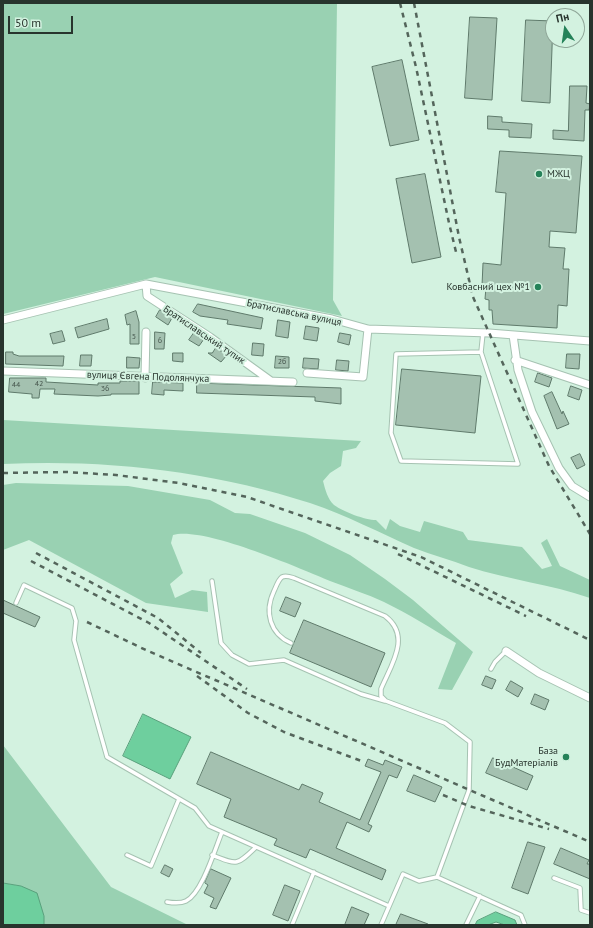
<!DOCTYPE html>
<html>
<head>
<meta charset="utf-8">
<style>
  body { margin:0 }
  #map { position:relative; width:593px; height:928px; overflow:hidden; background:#d3f2e0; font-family:"PT Sans",sans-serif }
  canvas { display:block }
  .frame { position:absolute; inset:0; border:4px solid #28342d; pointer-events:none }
  .north { position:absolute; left:545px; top:8px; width:40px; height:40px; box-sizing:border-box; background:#d3f2e0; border:1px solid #8fa698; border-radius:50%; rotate:347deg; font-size:11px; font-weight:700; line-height:16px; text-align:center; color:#28342d }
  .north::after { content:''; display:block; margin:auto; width:14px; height:18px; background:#258259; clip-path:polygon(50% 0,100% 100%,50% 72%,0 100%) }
  .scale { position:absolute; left:8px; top:16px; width:65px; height:18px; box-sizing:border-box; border:2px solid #28342d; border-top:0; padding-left:5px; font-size:12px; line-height:14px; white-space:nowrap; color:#28342d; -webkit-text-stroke:3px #d3f2e0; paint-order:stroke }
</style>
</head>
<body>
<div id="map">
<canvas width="593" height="928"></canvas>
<div class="frame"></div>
<div class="north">Пн</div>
<div class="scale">50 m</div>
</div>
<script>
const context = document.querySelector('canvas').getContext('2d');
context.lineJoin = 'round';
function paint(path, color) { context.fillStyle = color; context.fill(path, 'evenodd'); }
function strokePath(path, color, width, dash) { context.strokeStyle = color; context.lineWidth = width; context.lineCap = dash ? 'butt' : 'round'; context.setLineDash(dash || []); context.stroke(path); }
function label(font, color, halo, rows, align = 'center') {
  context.font = font + ' "PT Sans",sans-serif'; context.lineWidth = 4; context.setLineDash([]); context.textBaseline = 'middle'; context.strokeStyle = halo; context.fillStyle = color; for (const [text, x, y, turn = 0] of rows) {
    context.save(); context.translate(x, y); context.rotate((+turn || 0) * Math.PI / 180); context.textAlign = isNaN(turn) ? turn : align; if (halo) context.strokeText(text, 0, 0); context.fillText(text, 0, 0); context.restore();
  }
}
const green = new Path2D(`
  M3,3h334l-4,297 9,16 -187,-39 -152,37z
  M3,420l358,21 -5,7 -13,3 -2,15 -11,7 -7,8c2,8 5,19 11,24 10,7 31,15 42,15l10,10 4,-11 10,7 20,6 4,-11 39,11 5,8 54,7 20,22 10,-3 -11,-23 6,-4 13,27 30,14v18c-40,-14 -81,-18 -121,-31 -18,-7 -37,-12 -55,-19 -34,-15 -68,-33 -104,-45 -98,-32 -204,-44 -307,-39z
  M16,483l112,3 82,14 25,13 15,1 55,19 45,22 35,24 28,21 60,52 -21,38 -14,-1 18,-46c-24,-14 -47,-29 -72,-41 -17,-8 -36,-14 -54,-21 -31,-13 -127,-55 -157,-46l-2,8 12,30 -13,11 5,14 17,-8 15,2 1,20 -62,-9 -117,-63 -26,10v-65z
  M3,745l108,142 77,38h-144v-9l-23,-30 -18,-3z`);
const water = new Path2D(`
  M143,714l48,23 -21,42 -47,-23z
  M3,883l18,3 16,7 7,23v9h-41z
  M496,912l19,8 2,5h-12l-9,-3 -8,3h-13l2,-4z`);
const building = new Path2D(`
  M470,17l27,1 -5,82 -27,-2z
  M526,20l27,1 -3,82 -28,-2z
  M402,60l17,80 -29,6 -18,-79z
  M570,86h17l-1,17 4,1 -1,6h-4l-1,31 -31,-2v-9l15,1z
  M488,116l14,1v5l30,2 -1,14 -22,-1v-7l-21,-1z
  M500,151l82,5 -6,77 -26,-2 -1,16 16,1 -2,21h6l-2,37 -9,-1 -1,23 -64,-4 -1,-14h-3v-10l-4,-1 1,-12 -4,-1 1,-23 18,2 5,-72 -10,-1z
  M425,174l16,83 -29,6 -16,-84z
  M198,304l65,14 -2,11 -34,-5 1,-4 -28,-4 -7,-4z
  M160,310l12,8 -4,7 -12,-8z
  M136,311l3,11v22h-9v-20l-3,1 -2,-10z
  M107,319l2,10 -31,9 -3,-10z
  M278,320l12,2 -2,16 -12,-2z
  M306,326l13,2 -2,13 -13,-2z
  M62,331l3,10 -12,3 -3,-10z
  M155,332l10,1 -1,16h-9z
  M194,333l10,6 -5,7 -10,-6z
  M340,333l11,2 -2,10 -11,-3z
  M253,343l11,1 -1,12 -11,-1z
  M216,348l11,7 -6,7 -13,-9h4z
  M6,352h7v2l6,2h45l-1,10 -57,-2z
  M173,353h10v9l-10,-1z
  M567,354h13l-1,15 -13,-1z
  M81,355h11l-1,11h-11z
  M276,356l13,1v11h-14z
  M127,357l13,1 -1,10h-12z
  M304,358l15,1 -1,10 -15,-1z
  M337,360l12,1 -1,10 -12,-1z
  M402,369l79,7 -6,57 -79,-8z
  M538,373l14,5 -3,9 -14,-5z
  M10,378h36v4l52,3v-2h22v-2h19v13h-28v1l-13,1 -44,-2 1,-5h-15l-1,9h-7v-4l-23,-2z
  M153,382l30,1v8l-19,-1v5l-12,-1z
  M197,383l144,5v16l-26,-3v-4l-118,-4z
  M571,386l11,4 -3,10 -11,-4z
  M552,392l10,22 1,-3 6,13 -12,5 -13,-33z
  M580,454l5,11 -8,4 -6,-11z
  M286,597l15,6 -6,14 -15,-6z
  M3,600l37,17 -5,10 -32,-14z
  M304,620l81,33 -14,34 -81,-34z
  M486,676l10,4 -4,9 -10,-4z
  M511,681l12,7 -5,9 -12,-7z
  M535,694l14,6 -4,10 -14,-6z
  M211,752l88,38 3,-6 21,9 -4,9 41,18 21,-48 -16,-6 3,-7 15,6 2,-5 17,7 -5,11 -8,-3 -21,49 4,2 -3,6 -22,-10 -11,26 50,22 -4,10 -72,-31 -4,9 -32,-13 3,-6 -53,-22 7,-18 -34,-15z
  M493,758l40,18 -6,14 -41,-17z
  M414,775l28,12 -7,15 -28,-11z
  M528,842l17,5 -17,47 -16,-6z
  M561,848l28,12 -2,4h3v15l-36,-15z
  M165,865l8,4 -4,8 -8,-4z
  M211,869l20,9 -15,31 -6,-2 4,-9 -10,-5 4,-8 -3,-2z
  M285,885l15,6 -12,30 -15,-6z
  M352,907l17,7 -5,11h-19z
  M401,914l27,10v1h-32z`);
const service = new Path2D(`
  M481,352l-85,2 -5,79 10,28 117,3 -37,-112 2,-19
  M212,581l9,62 11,12 17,9 35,-4 77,34 24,7
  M16,603l8,-18 48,23 4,13 -2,19 33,117 88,51 14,18 180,80
  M291,643c-21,-9 -27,-31 -17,-52 2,-4 4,-11 8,-14 4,-2 9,0 12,1l91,38c27,20 6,49 -4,73v7l5,5 59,22 25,19 -1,48 -32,87
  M491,669l4,-7 11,-11
  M127,855l24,11 28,-67
  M212,855c26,10 24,11 44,-8
  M554,878l26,10 1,22 9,3
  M167,902c6,1 13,2 19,-1 16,-8 29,-52 36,-69
  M292,925l22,-53
  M381,925l22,-51 16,7 18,-4 84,38 4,10
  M466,925l14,-29`);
const minor = new Path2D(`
  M146,284l1,12 63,41 61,44
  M3,320l143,-36 186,35 36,10 121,4 101,8
  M513,335l5,35 14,42 27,56 13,18 18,11
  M515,360l75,25
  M3,371l290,11
  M307,373l56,4 5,-48
  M145,378l1,-46
  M506,651l33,22 51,25`);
const rail = new Path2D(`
  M400,3l16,64 33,156 7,29
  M414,3l45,234 14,60 76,169 41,68
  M3,473l63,-1 50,3 63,8 68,14 174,60 169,83
  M36,553l122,65 43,35
  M398,554l128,62
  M31,561l118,62 98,66
  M87,622l61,29 442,191
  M197,676l51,37 36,19 80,30
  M443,795l26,11 80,23`);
const markers = [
  [539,174,4,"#258259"],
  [538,287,4,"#258259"],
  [566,757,4,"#258259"]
];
const numberNames = [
  ["5",134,337],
  ["6",160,341],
  ["2б",282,362],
  ["42",39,384],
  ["44",16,385],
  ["36",105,389]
];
const poiNames = [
  ["МЖЦ",547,174,"left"],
  ["Ковбасний цех №1",530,287],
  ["База",558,751],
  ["БудМатеріалів",558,763]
];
const streetNames = [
  ["Братиславська вулиця",294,313,12],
  ["Братиславський тупик",204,335,34],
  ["вулиця Євгена Подолянчука",148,377,2]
];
paint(green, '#99d1b2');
paint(water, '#6ecf9e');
strokePath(water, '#59a07c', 1);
paint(building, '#a4c1b0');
strokePath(building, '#5f7a6b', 1);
strokePath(service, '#a6c3b2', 5.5);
strokePath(minor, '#a6c3b2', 9);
strokePath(service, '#fff', 3.5);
strokePath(minor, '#fff', 7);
strokePath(rail, '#54655b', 2.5, [5, 5]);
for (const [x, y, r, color] of markers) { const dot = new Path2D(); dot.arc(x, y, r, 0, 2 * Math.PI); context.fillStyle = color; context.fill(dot); strokePath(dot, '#d3f2e0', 1.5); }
label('8px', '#47574e', null, numberNames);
label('10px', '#28342d', '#d3f2e0', poiNames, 'right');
label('10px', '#28342d', '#d3f2e0', streetNames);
</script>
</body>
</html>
